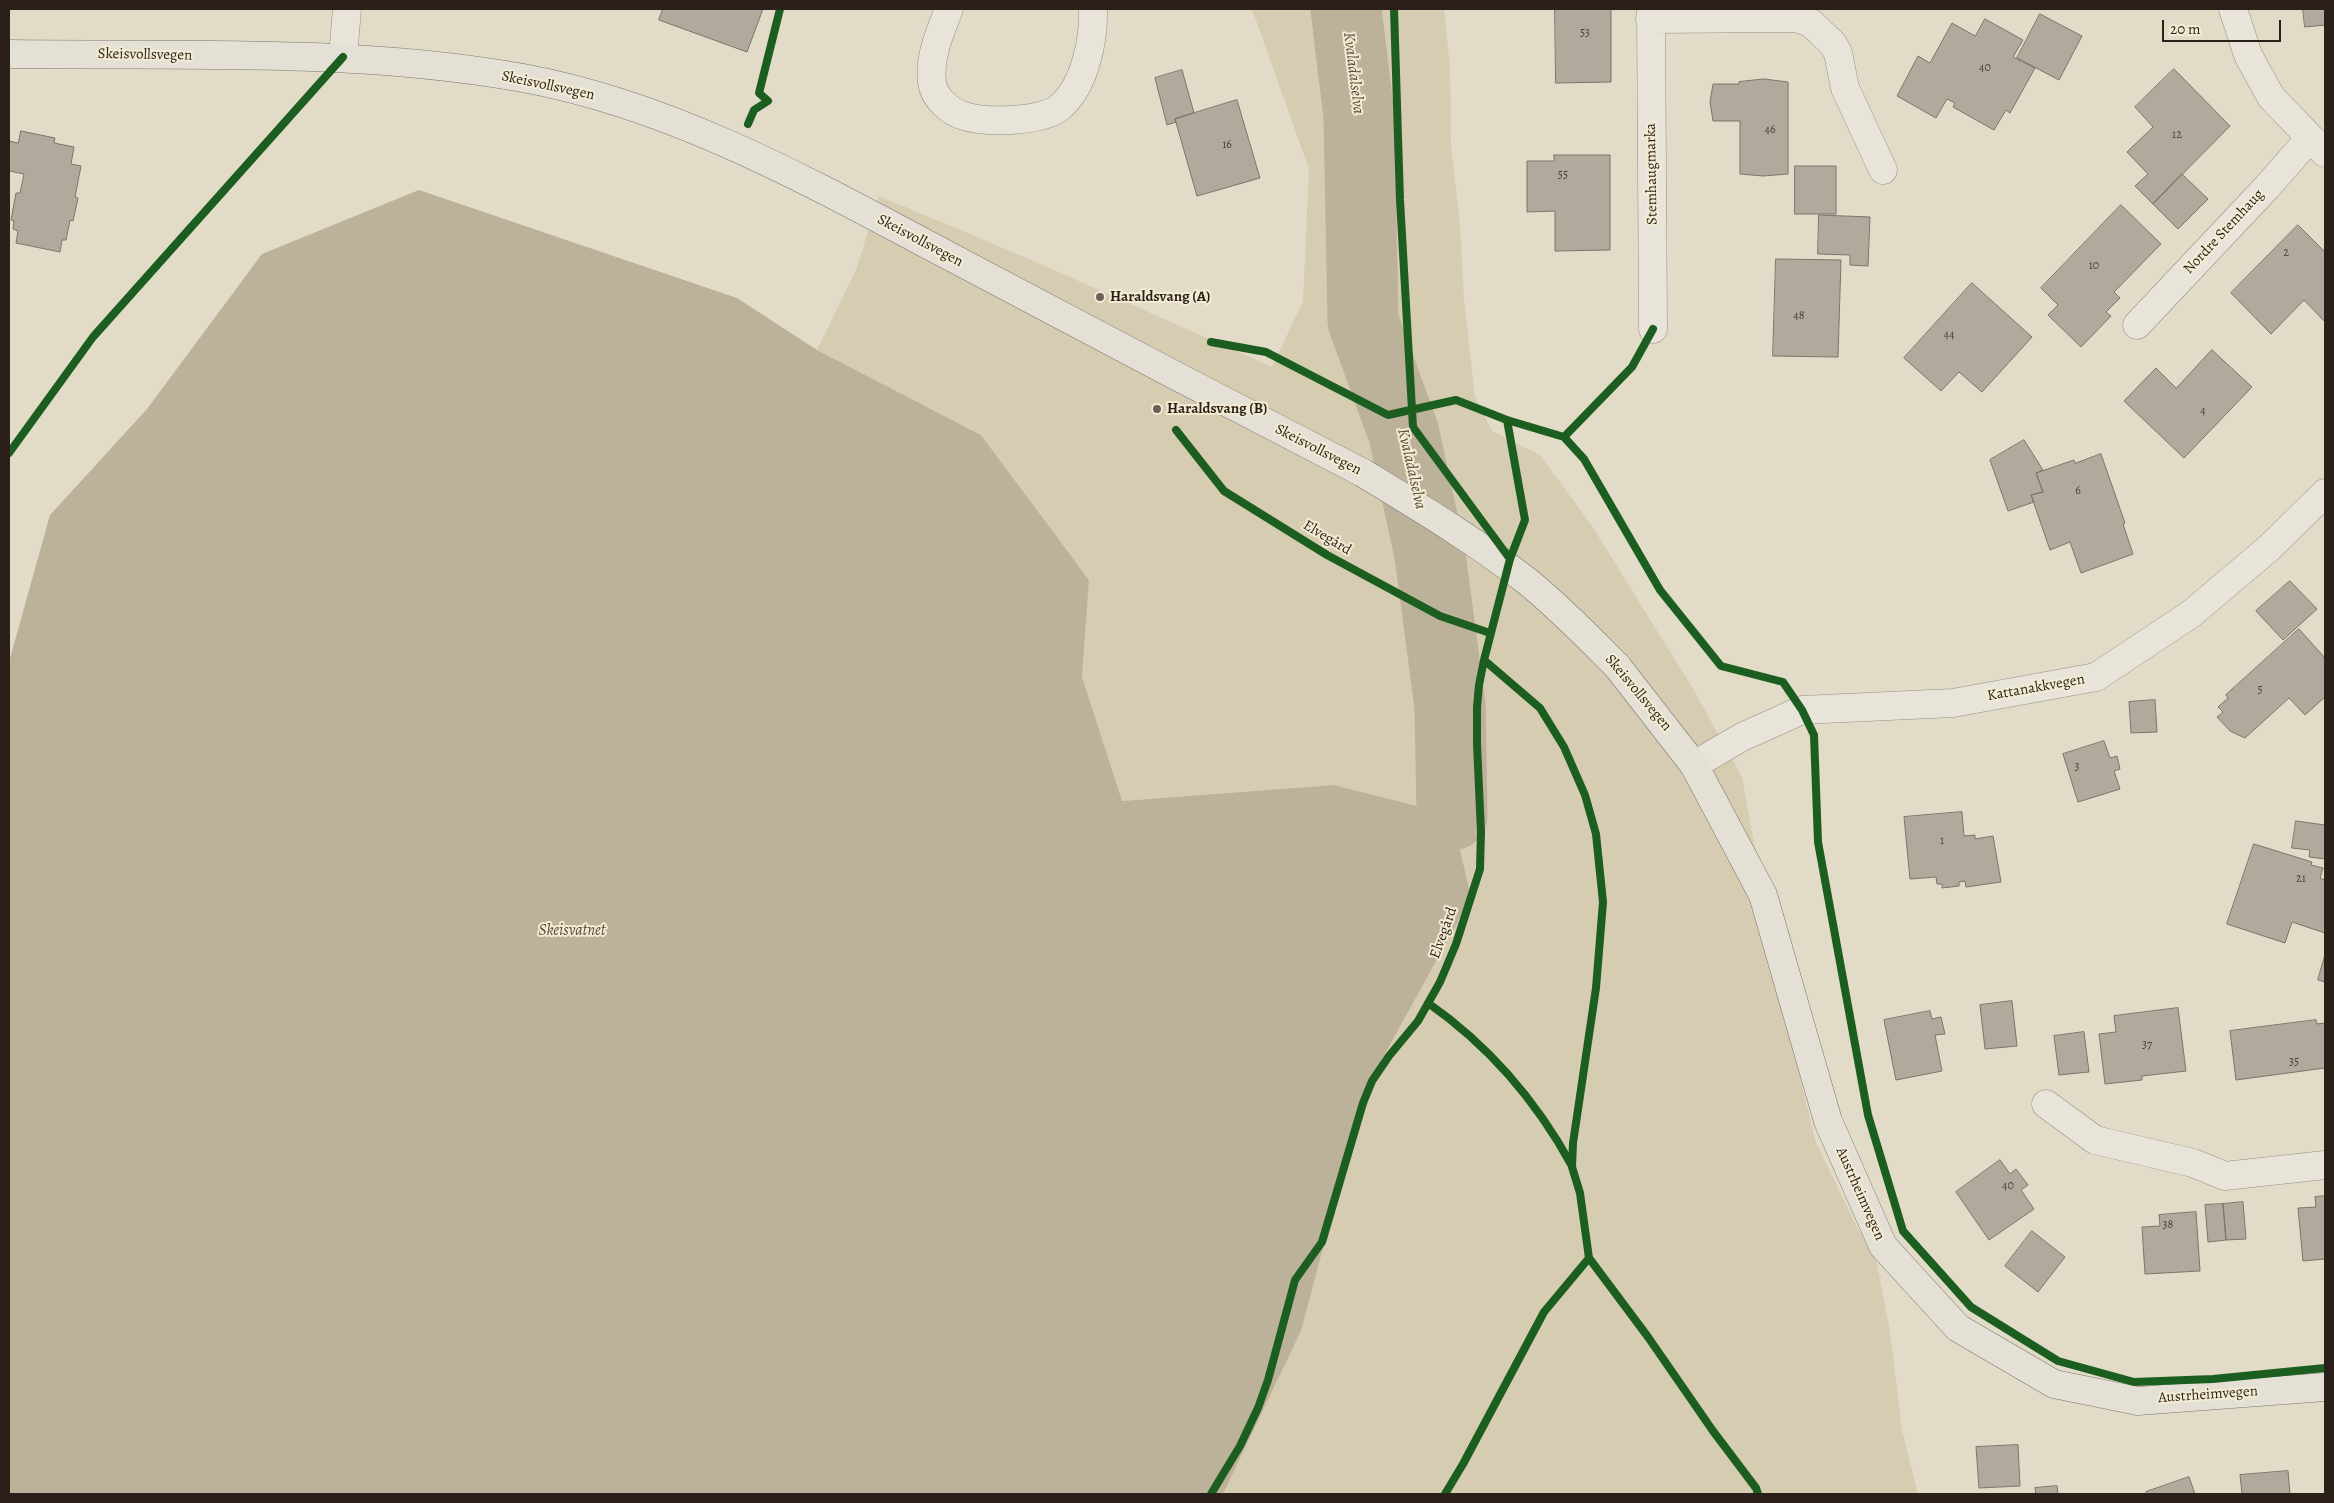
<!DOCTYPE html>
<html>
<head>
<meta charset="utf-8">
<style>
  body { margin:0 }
  #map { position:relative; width:2334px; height:1503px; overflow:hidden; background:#e2dbc7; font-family:Alegreya,serif }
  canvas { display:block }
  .frame { position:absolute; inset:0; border:10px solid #2b1f1a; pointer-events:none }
  .scale { position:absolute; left:2162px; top:20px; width:119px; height:22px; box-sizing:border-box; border:2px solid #2b1f1a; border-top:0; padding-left:6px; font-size:15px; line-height:18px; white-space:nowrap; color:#2b1f1a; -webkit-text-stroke:4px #f3ecd3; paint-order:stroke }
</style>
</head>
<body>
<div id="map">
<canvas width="2334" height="1503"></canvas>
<div class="frame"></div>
<div class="scale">20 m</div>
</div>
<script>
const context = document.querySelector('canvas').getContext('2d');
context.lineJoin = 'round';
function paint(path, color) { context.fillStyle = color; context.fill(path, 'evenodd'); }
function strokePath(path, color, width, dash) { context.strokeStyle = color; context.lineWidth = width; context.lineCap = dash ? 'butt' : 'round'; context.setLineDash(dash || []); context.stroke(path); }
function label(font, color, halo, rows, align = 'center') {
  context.font = font + ' Alegreya,serif'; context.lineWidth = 4; context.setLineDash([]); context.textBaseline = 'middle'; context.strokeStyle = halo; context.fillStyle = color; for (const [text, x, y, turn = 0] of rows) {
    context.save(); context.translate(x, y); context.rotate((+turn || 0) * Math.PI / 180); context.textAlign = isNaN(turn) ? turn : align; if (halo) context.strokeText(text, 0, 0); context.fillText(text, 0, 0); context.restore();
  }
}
const green = new Path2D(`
  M1252,9h192l6,58 1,80 9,77 4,75 11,98 17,34 48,24 52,71 100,161 50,90 45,247 29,119 43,88 14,13 17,87 12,99 16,64h-695l78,-163 64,-241 106,-192 -137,-113 -213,16 -39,-124 7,-97 -108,-145 -164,-85 39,-80 23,-74 148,62 245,109 31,-66 6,-132z`);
const water = new Path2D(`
  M419,190l318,108 80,52 164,85 108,145 -7,97 40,124 212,-16 118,30 19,83 -106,192 -64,241 -78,163h-1214v-832l41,-147 97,-106 115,-155z`);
const river = new Path2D(`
  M1346,9l13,107 4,205 41,113 26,121 20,151 2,109`);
const building = new Path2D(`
  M663,9h100l-16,43 -88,-32z
  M1555,9h56v73l-55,1z
  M2303,9h22v16l-20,2z
  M2040,14l42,22 -23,44 -42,-22z
  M1985,19l38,21 -10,17 22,11 -25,45 -4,-3 -12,20 -41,-23 2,-4 -8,-4 -11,19 -39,-22 21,-40 12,7 22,-40 23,13z
  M2174,69l56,57 -77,78 -18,-18 13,-12 -21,-22 26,-25 -18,-20z
  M1182,70l12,43 -19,6 1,3 -9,3 -12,-47z
  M1764,79l24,3v92l-25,2 -23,-2v-53h-27l-3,-19 3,-18h26v-2z
  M1237,100l23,78 -63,18 -22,-77z
  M21,131l34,7 -1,5 20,4 -3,17 10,2 -6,31 3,1 -5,23 -3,-1 -4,20h-4l-2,12 -44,-9 2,-12 -5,-2 1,-8 -3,-1 5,-27h4l4,-19 -15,-3v-30l9,2z
  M1554,155h56v95l-55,1v-40l-28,1v-51h27z
  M1795,166h41v48h-41z
  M2182,174l26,25 -30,30 -25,-25z
  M2121,205l40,39 -47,48 6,6 -14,14 5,4 -30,31 -33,-32 10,-10 -17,-17z
  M1819,215l51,2 -2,49 -18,-1v-10l-32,-1z
  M2298,225l27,27v70l-21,-22 -33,34 -40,-41z
  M1776,259l65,1 -3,97 -65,-1z
  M1972,283l60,54 -50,55 -23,-20 -18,19 -37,-33z
  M2212,350l40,37 -68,71 -60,-57 32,-33 20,20z
  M2024,440l19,30 -7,3 7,19 -12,3 3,7 -26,9 -18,-51z
  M2101,454l24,69 -2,1 10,30 -52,19 -11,-31 -20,8 -19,-55 12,-3 -7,-19 38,-13 1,3z
  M2290,581l27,28 -34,31 -27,-29z
  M2299,629l26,29v39l-20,18 -16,-17 -44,40 -15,-7 -13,-14 6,-5 -5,-5 10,-9 -2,-3z
  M2155,700l2,32 -26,1 -2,-31z
  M2104,741l6,17 7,-2 3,13 -6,2 6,18 -42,13 -15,-48z
  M1962,812l2,24 11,-1v4l18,-3 8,46 -35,5 -1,-6 -6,1v4l-17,2v-4h-5l-1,-7 -26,2 -6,-62z
  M2296,821l29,4v34l-16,-2 1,-7 -18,-2z
  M2254,844l58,18 -1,3 12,3 -3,10 5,2v53l-33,-11 -7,21 -58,-19z
  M2325,955v27l-7,-2z
  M2012,1001l5,45 -32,3 -5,-44z
  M2178,1008l8,63 -44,5v4l-37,4 -6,-50 17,-2 -2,-16z
  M1930,1011l2,8 9,-2 4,17 -10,1 7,36 -46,9 -12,-60z
  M2316,1020l1,4 8,-1v45l-89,12 -6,-49z
  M2084,1032l5,40 -30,3 -5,-39z
  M2000,1160l10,14 6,-5 12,16 -7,5 13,19 -45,31 -33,-48z
  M2325,1196v63l-22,2 -5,-53 18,-1 -1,-10z
  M2243,1202l3,37 -20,1 -3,-36z
  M2223,1204l3,36 -18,2 -3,-37z
  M2196,1212l4,59 -55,3 -3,-47 18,-1 -1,-11z
  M2032,1231l33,26 -27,35 -33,-26z
  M2018,1445l2,41 -41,2 -3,-41z
  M2288,1471l2,23h-48l-2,-19z
  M2189,1477l6,17h-48l-1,-2z
  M2057,1486l1,8h-22l-1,-6z`);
const path = new Path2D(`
  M751,117l3,-7 14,-9 -9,-8 21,-84
  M1211,342l55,10 122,63 68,-15 51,20 57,17 20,22 76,131 61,76 59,15
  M1507,420l18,100 -5,14
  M1176,430l48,61 103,64 113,61 50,17 9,-31
  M1564,437l68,-70 4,-8
  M9,453l84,-116 220,-245
  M1814,745l4,97 54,286
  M1428,1003c60,42 109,99 144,164
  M1211,1494l29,-48 18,-38 10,-28 27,-100 27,-38 41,-139 9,-22 17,-25 29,-35 22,-39 16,-38 24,-75 1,-37 -4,-88v-37l2,-22 5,-25
  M1445,1494l18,-30 81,-152 45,-54`);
const minor = new Path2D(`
  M949,9c-9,24 -20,47 -17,73 2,16 18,30 32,34 22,7 79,6 96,-9 25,-21 34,-68 33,-98
  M1651,9l2,320
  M2233,9l15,46 23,42 54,56
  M1650,19l146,-1 15,5 22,21 5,9 7,35 38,82
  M343,57l4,-48
  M2137,325l130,-138 43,-49
  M1694,765l48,-28 60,-27 151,-7 143,-26 95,-63 78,-66 56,-55
  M2046,1104l49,36 98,23 32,13 100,-11`);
const major = new Path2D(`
  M9,54c171,2 345,-6 514,24 153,28 292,107 428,179 137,73 274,145 412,216
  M1617,666l77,99 69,130 65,226 55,125 75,82 96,56 84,17 187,-14`);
const majorBridge = new Path2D(`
  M1363,473c56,34 113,68 165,109 32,26 60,55 89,84`);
const cycleway = new Path2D(`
  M1394,9l6,191 13,227 97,132
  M748,124l6,-14 14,-9 -9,-8 21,-84
  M1211,342l55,10 122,63 68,-15 51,20 57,17 20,22 76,131 61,76 62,16 19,28 12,25 4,107 50,273 35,116 68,76 87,54 76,21 79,-3 112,-11
  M1507,420l18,100 -15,39 -26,101 56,48 24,39 21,48 11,39 7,68 -7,86 -23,155 -1,24 8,26 9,65 59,79 65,94 43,57 2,6
  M1176,430l48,61 103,64 113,61 50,17
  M1564,437l68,-70 21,-38
  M9,453l84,-116 250,-280
  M1428,1003c60,42 109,99 144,163
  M1211,1494l29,-48 18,-38 10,-28 27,-100 27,-38 41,-139 9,-22 17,-25 29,-35 22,-39 16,-38 24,-75 1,-37 -4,-88v-37l2,-22 5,-25
  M1445,1494l18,-30 81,-152 45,-54`);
const markers = [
  [1100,297,5,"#6b6157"],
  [1157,409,5,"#6b6157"]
];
const numberNames = [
  ["53",1585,33],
  ["40",1985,68],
  ["46",1770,130],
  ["12",2177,135],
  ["16",1227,145],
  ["55",1563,175],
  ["2",2286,253],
  ["10",2094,266],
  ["48",1799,316],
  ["44",1949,335],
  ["4",2203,411],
  ["6",2078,491],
  ["5",2260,690],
  ["3",2077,767],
  ["1",1942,841],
  ["21",2301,879],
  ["37",2147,1045],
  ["35",2294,1062],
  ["40",2008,1186],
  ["38",2168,1225]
];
const streetNames = [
  ["Skeisvollsvegen",145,55,1],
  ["Skeisvollsvegen",548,86,12],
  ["Stemhaugmarka",1652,174,-91],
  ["Nordre Stemhaug",2224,232,-47],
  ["Skeisvollsvegen",920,241,28],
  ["Skeisvollsvegen",1318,450,27],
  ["Elvegård",1327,538,31],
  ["Kattanakkvegen",2036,688,-10],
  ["Skeisvollsvegen",1638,693,50],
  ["Elvegård",1444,933,-70],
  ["Austrheimvegen",1860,1194,66],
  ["Austrheimvegen",2208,1395,-4]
];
const poiNames = [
  ["Haraldsvang (A)",1110,297],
  ["Haraldsvang (B)",1167,409]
];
const waterNames = [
  ["Kvaladalselva",1353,73,83],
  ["Kvaladalselva",1411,469,77],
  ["Skeisvatnet",572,931]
];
paint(green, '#d6ccb2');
paint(water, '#bcb199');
strokePath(river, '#bcb199', 71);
paint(building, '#afaa9c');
strokePath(building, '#7a756b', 1);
strokePath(minor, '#948e82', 29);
strokePath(major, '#7a756b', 29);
strokePath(path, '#a6a199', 3, [1, 2.5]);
strokePath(minor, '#e8e4da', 28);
strokePath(major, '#e4e0d5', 28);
strokePath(majorBridge, '#7a756b', 29, []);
strokePath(majorBridge, '#e4e0d5', 28);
strokePath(cycleway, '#1b5e20', 8);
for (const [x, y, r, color] of markers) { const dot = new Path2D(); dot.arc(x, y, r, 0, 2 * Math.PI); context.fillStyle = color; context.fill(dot); strokePath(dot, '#f3ecd3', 2); }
label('12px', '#4c423a', null, numberNames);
label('15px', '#2b1f1a', '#f3ecd3', streetNames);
label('bold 15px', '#2b1f1a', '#f3ecd3', poiNames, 'left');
label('italic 16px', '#584c3f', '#f3ecd3', waterNames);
</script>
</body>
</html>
